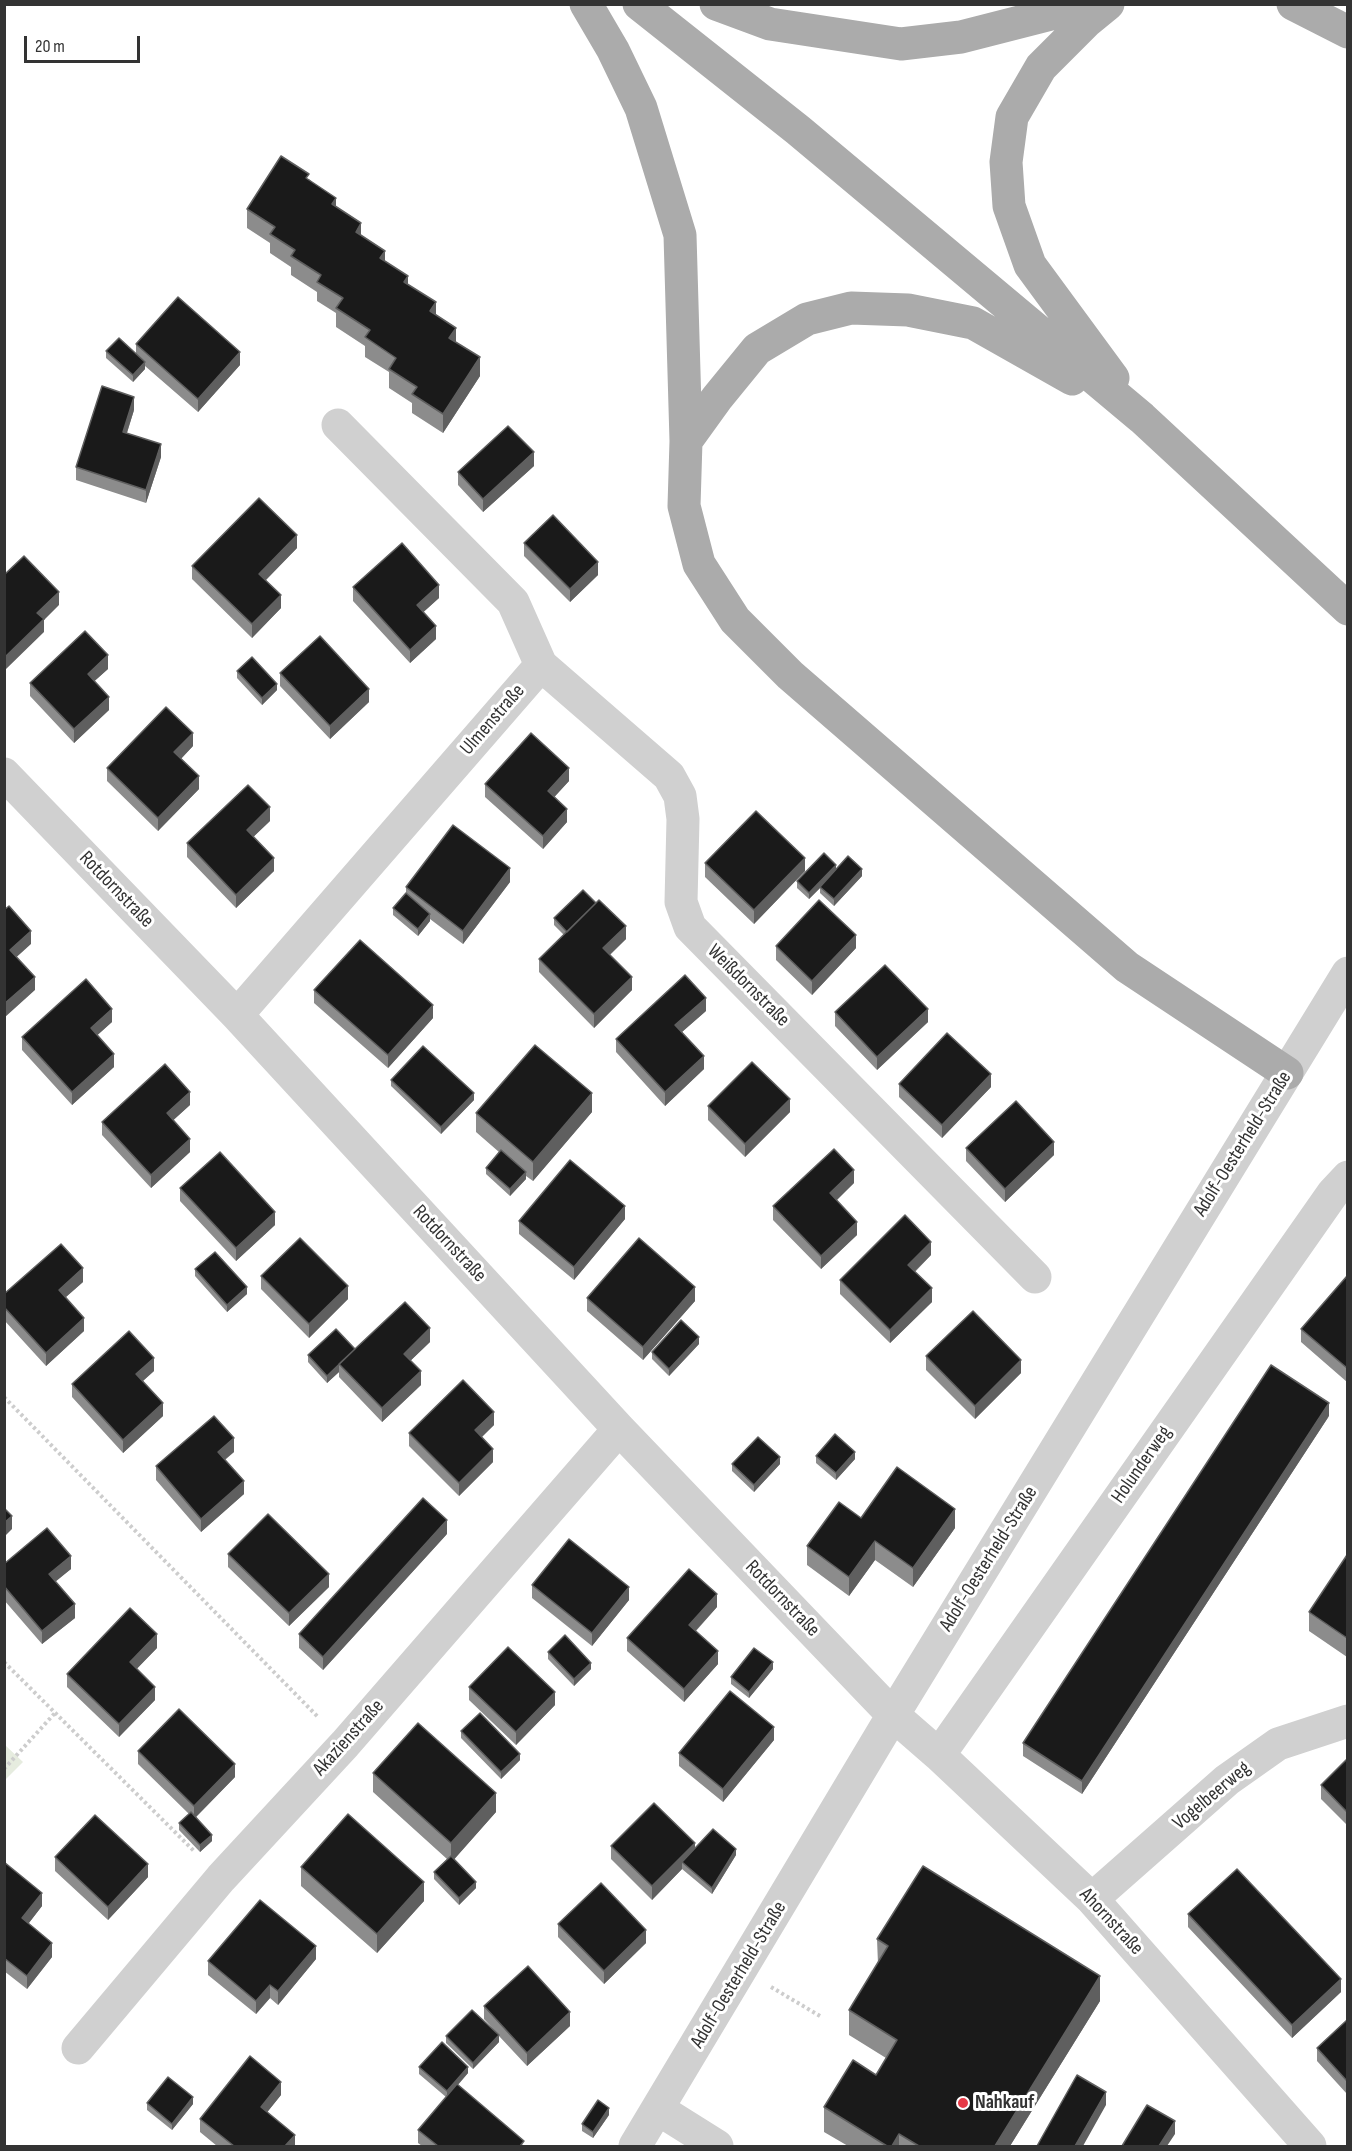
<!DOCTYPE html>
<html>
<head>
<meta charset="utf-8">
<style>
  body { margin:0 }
  #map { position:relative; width:1352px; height:2151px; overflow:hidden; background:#fff; font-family:"Sofia Sans Condensed",sans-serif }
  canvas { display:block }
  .frame { position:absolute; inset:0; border:6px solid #333; pointer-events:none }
  .scale { position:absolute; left:24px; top:36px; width:116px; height:27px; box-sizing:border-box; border:3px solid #333; border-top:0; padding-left:8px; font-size:18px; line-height:21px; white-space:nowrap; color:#333; -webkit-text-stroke:4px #fff; paint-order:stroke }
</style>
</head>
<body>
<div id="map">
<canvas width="1352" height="2151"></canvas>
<div class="frame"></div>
<div class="scale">20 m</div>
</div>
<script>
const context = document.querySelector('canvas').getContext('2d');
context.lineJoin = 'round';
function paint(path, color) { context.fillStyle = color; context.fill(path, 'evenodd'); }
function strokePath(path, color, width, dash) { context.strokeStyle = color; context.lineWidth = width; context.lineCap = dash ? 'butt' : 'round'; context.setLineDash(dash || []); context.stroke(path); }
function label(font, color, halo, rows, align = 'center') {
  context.font = font + ' "Sofia Sans Condensed",sans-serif'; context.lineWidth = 6; context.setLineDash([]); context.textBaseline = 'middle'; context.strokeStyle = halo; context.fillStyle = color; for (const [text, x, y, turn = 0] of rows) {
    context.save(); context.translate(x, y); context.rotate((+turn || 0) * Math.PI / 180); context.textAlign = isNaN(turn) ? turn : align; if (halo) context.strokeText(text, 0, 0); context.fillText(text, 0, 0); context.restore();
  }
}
const green = new Path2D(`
  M5,1745l18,17 -18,18z`);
const path = new Path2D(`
  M4,1397l315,321
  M4,1662l191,190
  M4,1769l51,-56
  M771,1987l49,29`);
const minor = new Path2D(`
  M541,665l128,111 11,20 3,23 -2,83 9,25 345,350
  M4,774l233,241 382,414 274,286 46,40 153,144 218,247
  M237,1015l304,-350 -28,-63 -175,-177
  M939,1755l394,-562 15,-16
  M1092,1899l135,-119 51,-36 70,-23
  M78,2048l143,-170 124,-134 274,-315
  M658,2109l59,37
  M635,2146l258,-431 455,-742`);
const major = new Path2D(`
  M586,4l27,46 28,58 39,127 6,206 -2,65 15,58 36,56 55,55 337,292 160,106
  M639,4l159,126 344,288 206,191
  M716,4l54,20 131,20 60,-7 129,-33
  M1108,4l-22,18 -45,45 -29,50 -6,45 3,44 21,59 83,113
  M1293,4l55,28
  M686,441l31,-43 40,-49 50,-30 44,-11 57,2 65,13 99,56`);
const wall = new Path2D(`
  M309,179l27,28 49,54 51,54 44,61 -37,57 -31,-20v-10l-23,-15v-16l-24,-15v-11l-29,-19v-14l-19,-12v-9l-26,-17v-8l-21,-14v-10l-23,-15v-19z
  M136,344l104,21 -42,47 -53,-46v3l-12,13 -27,-24v-7l30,2z
  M134,410l-7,23 34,24 -15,46 -70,-23v-13z
  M534,466l-51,46 -25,-27v-13z
  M524,543l74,32 -28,27 -46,-46z
  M297,548l-31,32 15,28 -29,30 -60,-59v-13z
  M353,587l86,11 -16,14 13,27 -26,24 -57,-62z
  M108,669l-14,12 15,29 -35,33 -44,-47v-13z
  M237,671l40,19 -15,15 -25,-27z
  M280,673l89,29 -39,37 -50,-53z
  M193,746l-12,13 18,30 -41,42 -51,-50v-13z
  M569,781l-15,16 13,25 -24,27 -58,-52v-13z
  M270,821l-17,16 21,34 -38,37 -49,-51v-14z
  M705,863l100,8 -51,53 -49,-47z
  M836,870l26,6 -28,30 -14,-13v-5l-11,11 -12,-11v-7z
  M510,882l-47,62 -33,-25v2l-12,15 -25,-21v-7l13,-15v-6z
  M554,918l72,21 -16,16 22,35 -38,38 -55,-56v-13l25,-24 -10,-10z
  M776,946l80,2 -44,47 -36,-35z
  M314,990l119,28 -45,50 -74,-65z
  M706,1011l-24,21 22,37 -39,37 -49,-54v-13z
  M835,1012l93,10 -51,48 -42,-44z
  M112,1022l-15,13 17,32 -42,38 -50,-55v-13z
  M391,1080l83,20 -33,34 -50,-48z
  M899,1084l92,3 -49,51 -43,-41z
  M190,1105l-17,15 17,32 -39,36 -49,-53v-13z
  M708,1106l82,6 -45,45 -37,-37z
  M592,1112l-59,69 -7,-5v3l-16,17 -24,-22v-6l13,-16 -23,-20v-19z
  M966,1148l88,7 -49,47 -39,-41z
  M854,1183l-18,17 21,35 -36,34 -48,-49v-14z
  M180,1188l95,37 -39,36 -56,-60z
  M625,1219l-51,61 -55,-46v-13z
  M931,1255l-16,17 17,30 -42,41 -50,-49v-14z
  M195,1269l52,25 -20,18 -32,-36z
  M261,1276l87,23 -39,39 -48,-49z
  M1347,1276v106l-46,-40v-13z
  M83,1282l-17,15 18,34 -38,35 -42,-46v-26z
  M587,1298l108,3 -52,59 -56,-49z
  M430,1342l-20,19 11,24 -39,37 -43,-45v-5l-12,11 -19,-21v-7z
  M699,1344l-30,32 -17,-17v-7z
  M926,1356l95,17 -46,46 -49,-49z
  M154,1371l-11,10 20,35 -40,37 -51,-56v-13z
  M1329,1416l-247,378 -59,-38v-13z
  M494,1425l-13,12 12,25 -34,34 -50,-50v-13z
  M234,1452l-9,8 19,34 -43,38 -45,-52v-14z
  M816,1456l39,3 -19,21 -20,-17z
  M732,1464h48l-26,28 -22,-21z
  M861,1518l94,10 -42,59 -38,-27 -26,36 -42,-31v-19z
  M447,1534l-124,136 -24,-22v-14z
  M228,1554l101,33 -40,39 -61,-59z
  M1347,1555v102l-38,-26v-19z
  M4,1564l67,5 -16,12 20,37 -33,26 -38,-44z
  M532,1585l97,15 -37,46 -60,-48z
  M717,1607l-21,24 22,33 -34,38 -57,-51v-13z
  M157,1648l-21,21 19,31 -36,37 -52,-50v-13z
  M548,1652l43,17 -17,17 -26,-27z
  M773,1669l-24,29 -18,-14v-7z
  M469,1687l86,18 -39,40 -47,-45z
  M461,1731l59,29 -19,19 -40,-41z
  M774,1740l-51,62 -44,-36v-13z
  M138,1751l97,26 -39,40 16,24 -12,11 -21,-22v-7l10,-9 -51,-50z
  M1347,1759v66l-26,-26v-14z
  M373,1773l123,39 -42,47 22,29 -17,17 -25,-26v-7l13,-13 -74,-67z
  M611,1846l84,2 41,7 -24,39 -30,-25 -30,31 -41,-41z
  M55,1857l93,20 -40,43 -53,-49z
  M4,1862l38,44 -14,18 24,33 -25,32 -23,-18z
  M301,1867l123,34 -47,52 -76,-67z
  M1188,1914l153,78 -49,46 -104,-111z
  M558,1924l88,19 -42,41 -46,-47z
  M877,1939l223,62 -90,145h-162l-24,-14v-25l52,-32 10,-17 -37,-23v-25l29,-46z
  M316,1959l-38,46 -8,-7 -14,16 -48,-39v-14z
  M484,2006l86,20 -43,40 -28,-30v6l-26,27 -27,-26v-7l50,-4 -12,-13z
  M1347,2020v74l-30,-33v-13z
  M419,2067l49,6 -10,12 66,61h-102l-4,-3v-13l28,-33 -27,-23z
  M281,2095l-14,17 28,34h-78l-17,-14v-13z
  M147,2103l46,1 -21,26 -25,-20z
  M609,2115l-16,23 -11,-7v-7z`);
const shadedWall = new Path2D(`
  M336,198v19l-4,-13z
  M361,223v20l-5,-11z
  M385,251v19l-5,-12z
  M408,276v19l-4,-13z
  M436,302v19l-6,-10z
  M456,328v19l-7,-9z
  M240,352v13l-42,47v-13z
  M480,357v19l-37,57v-19z
  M145,362v7l-12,13v-7z
  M134,397v13l-11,35v-13z
  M161,444v13l-15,46v-13z
  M534,452v14l-51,46v-13z
  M297,535v13l-38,39v-13z
  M598,562v13l-28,27v-13z
  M439,585v13l-22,20v-13z
  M59,592v13l-15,15v12l-40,39v-13l33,-45z
  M281,595v13l-29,30v-14z
  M436,626v13l-26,24v-13z
  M108,655v14l-20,18v-13z
  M277,684v6l-15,15v-7z
  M369,689v13l-39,37v-13z
  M109,697v13l-35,33v-14z
  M193,733v13l-19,20v-14z
  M569,768v13l-21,23v-13z
  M199,776v13l-41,42v-13z
  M270,807v14l-23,22v-13z
  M567,809v13l-24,27v-13z
  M274,858v13l-38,37v-13z
  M805,858v13l-51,53v-14z
  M836,865v7l-27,27v-6z
  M510,868v14l-47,62v-13z
  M862,869v7l-28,30v-7z
  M430,914v7l-12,15v-7z
  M626,926v13l-23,22v-13z
  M31,931v13l-21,19v-13z
  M856,935v13l-44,47v-14z
  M35,977v13l-31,28v-14z
  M632,977v13l-38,38v-14z
  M706,998v13l-31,27v-13z
  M433,1005v13l-45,50v-13z
  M112,1009v13l-21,19v-13z
  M928,1009v13l-51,48v-13z
  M114,1054v13l-42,38v-13z
  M704,1056v13l-39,37v-14z
  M991,1074v13l-49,51v-13z
  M190,1092v13l-23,21v-13z
  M474,1093v7l-33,34v-7z
  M592,1093v19l-59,69v-19z
  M790,1099v13l-45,45v-13z
  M190,1139v13l-39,36v-13z
  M1054,1142v13l-49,47v-13z
  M854,1170v13l-24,24v-14z
  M526,1172v7l-16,17v-7z
  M625,1206v13l-51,61v-13z
  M275,1212v13l-39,36v-13z
  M857,1222v13l-36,34v-13z
  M931,1242v13l-23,23v-13z
  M83,1268v14l-24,21v-13z
  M348,1286v13l-39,39v-14z
  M247,1287v7l-20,18v-7z
  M695,1287v14l-52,59v-13z
  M932,1288v14l-42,41v-13z
  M84,1318v13l-38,35v-13z
  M430,1328v14l-26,25v-13z
  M699,1337v7l-30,32v-7z
  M154,1358v13l-18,16v-13z
  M1021,1360v13l-46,46v-13z
  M339,1365v7l-12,11v-7z
  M421,1371v14l-39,37v-14z
  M163,1403v13l-40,37v-13z
  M1329,1403v13l-247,378v-13z
  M494,1412v13l-19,19v-14z
  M234,1438v14l-16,13v-13z
  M493,1449v13l-34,34v-13z
  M855,1452v7l-19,21v-7z
  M780,1457v7l-26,28v-7z
  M244,1481v13l-43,38v-13z
  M955,1509v19l-42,59v-19z
  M12,1516v13l-8,8v-14z
  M447,1520v14l-124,136v-13z
  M875,1541v19l-26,36v-19z
  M71,1556v13l-22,18v-13z
  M329,1574v13l-40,39v-13z
  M629,1587v13l-37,46v-13z
  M717,1594v13l-28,31v-13z
  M75,1604v14l-33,26v-13z
  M157,1634v14l-27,28v-14z
  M718,1651v13l-34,38v-13z
  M773,1662v7l-24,29v-6z
  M591,1663v6l-17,17v-7z
  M155,1687v13l-36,37v-13z
  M555,1692v13l-39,40v-13z
  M774,1727v13l-51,62v-13z
  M520,1754v6l-19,19v-7z
  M235,1764v13l-41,42v-13z
  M496,1793v19l-45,51v-20z
  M212,1835v6l-12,11v-7z
  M695,1843v13l-13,6v7l-30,31v-14z
  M736,1849v6l-24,39v-6z
  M148,1864v13l-40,43v-13z
  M424,1882v19l-47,52v-19z
  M476,1882v6l-17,17v-7z
  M42,1893v13l-20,26v-14z
  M646,1930v13l-42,41v-13z
  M52,1943v14l-25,32v-13z
  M316,1946v13l-38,46v-14z
  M1100,1976v25l-90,145h-15z
  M1341,1979v13l-49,46v-13z
  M270,1985v13l-14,16v-13z
  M570,2012v14l-43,40v-13z
  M499,2035v7l-26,27v-6z
  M468,2067v6l-21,24v-6z
  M281,2082v13l-20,25v-13z
  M1106,2092v13l-23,41h-8z
  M193,2097v7l-21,26v-6z
  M609,2108v7l-16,23v-6z
  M1175,2121v13l-8,12h-8z
  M899,2134v12h-7z
  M295,2135v11h-10z`);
const building = new Path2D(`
  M281,156l28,18 -3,4 30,20 -4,6 29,19 -5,9 29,19 -5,7 28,18 -4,6 32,20 -6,9 26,17 -7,10 31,19 -37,57 -31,-20 5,-7 -28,-18 7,-11 -31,-21 5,-7 -34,-22 7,-10 -26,-16 4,-7 -30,-19 4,-6 -25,-16 5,-7 -28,-18z
  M178,297l62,55 -42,47 -62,-55z
  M119,338l26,24 -12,13 -27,-24z
  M102,386l32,11 -11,35 38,12 -15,46 -70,-23z
  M508,426l26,26 -51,47 -25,-27z
  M259,498l38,37 -38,39 22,21 -29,29 -60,-58z
  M553,515l45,47 -28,27 -46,-46z
  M402,543l37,42 -22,20 19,21 -26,24 -57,-63z
  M24,556l35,36 -22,21 7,6 -40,39v-83z
  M85,631l23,24 -20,19 21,23 -35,32 -44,-46z
  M320,636l49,53 -39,37 -50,-53z
  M252,657l25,27 -15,14 -25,-27z
  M166,707l27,26 -19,19 25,24 -41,42 -51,-50z
  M531,733l38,35 -21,23 19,18 -24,27 -58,-52z
  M248,785l22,22 -23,23 27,28 -38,37 -49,-52z
  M756,811l49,47 -51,52 -49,-47z
  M453,825l57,43 -47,63 -57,-44z
  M824,853l12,12 -27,28 -12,-12z
  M848,856l14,13 -28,30 -14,-12z
  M583,890l13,13 -29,29 -13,-14z
  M406,893l24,21 -12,15 -25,-21z
  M599,900l27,26 -23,22 29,29 -38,37 -55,-55z
  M819,900l37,35 -44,46 -36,-35z
  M9,906l22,25 -21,19 25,27 -31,27v-94z
  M360,940l73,65 -45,50 -74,-65z
  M885,965l43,44 -51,48 -42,-45z
  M685,975l21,23 -31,27 29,31 -39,36 -49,-53z
  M86,979l26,30 -21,19 23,26 -42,38 -50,-55z
  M947,1033l44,41 -49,51 -43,-41z
  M535,1045l57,48 -59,69 -57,-49z
  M423,1046l51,47 -33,34 -50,-47z
  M752,1062l38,37 -45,45 -37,-38z
  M165,1064l25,28 -23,21 23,26 -39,36 -49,-53z
  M1016,1101l38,41 -49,47 -39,-41z
  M834,1149l20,21 -24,23 27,29 -36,34 -48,-50z
  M501,1150l25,22 -16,17 -24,-21z
  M220,1152l55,60 -39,36 -56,-60z
  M570,1160l55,46 -51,61 -55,-46z
  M905,1215l26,27 -23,23 24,23 -42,42 -50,-50z
  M300,1238l48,48 -39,38 -48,-48z
  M639,1238l56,49 -52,60 -56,-49z
  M61,1244l22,24 -24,22 25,28 -38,35 -42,-46v-13z
  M215,1252l32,35 -20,18 -32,-36z
  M1347,1276v92l-46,-39z
  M405,1302l25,26 -26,26 17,17 -39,37 -43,-44z
  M973,1311l48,49 -46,46 -49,-50z
  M681,1320l18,17 -30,32 -17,-17z
  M336,1329l19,20 -28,27 -19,-21z
  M129,1331l25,27 -18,16 27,29 -40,37 -51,-56z
  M1271,1365l58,38 -247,378 -59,-38z
  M463,1380l31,32 -19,18 18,19 -34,34 -50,-50z
  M214,1416l20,22 -16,14 26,29 -43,38 -45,-53z
  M835,1434l20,18 -19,21 -20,-17z
  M758,1437l22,20 -26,28 -22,-21z
  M897,1467l58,42 -42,59 -38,-27 -26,36 -42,-31 32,-44 22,16z
  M423,1498l24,22 -124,137 -24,-23z
  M4,1508l8,8 -8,7z
  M268,1514l61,60 -40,39 -61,-59z
  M47,1528l24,28 -22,18 26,30 -33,27 -38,-45v-22z
  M569,1539l60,48 -37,46 -60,-48z
  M1347,1555v83l-38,-26z
  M689,1569l28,25 -28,31 29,26 -34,38 -57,-51z
  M130,1608l27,26 -27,28 25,25 -36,37 -52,-50z
  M565,1635l26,28 -17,16 -26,-27z
  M508,1647l47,45 -39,40 -47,-45z
  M754,1648l19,14 -24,30 -18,-15z
  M730,1691l44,36 -51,62 -44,-36z
  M179,1709l56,55 -41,42 -56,-55z
  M480,1713l40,41 -19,18 -40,-41z
  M418,1723l78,70 -45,50 -78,-70z
  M1347,1759v53l-26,-27z
  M654,1803l41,40 -43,43 -41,-40z
  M191,1812l21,23 -12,10 -21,-22z
  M348,1814l76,68 -47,52 -76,-67z
  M95,1815l53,49 -40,43 -53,-50z
  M713,1829l23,20 -24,39 -30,-26z
  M451,1856l25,26 -17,16 -25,-26z
  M4,1862l38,31 -20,25 30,25 -25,33 -23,-18z
  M923,1866l177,110 -105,170h-76l-20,-12 -7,12h-5l-63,-39 29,-47 23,15 21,-35 -48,-30 39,-64 -11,-7z
  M1237,1869l104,110 -49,46 -104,-111z
  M601,1883l45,47 -42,41 -46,-47z
  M260,1900l56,46 -38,45 -8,-6 -14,16 -48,-40z
  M528,1966l42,46 -43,41 -43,-47z
  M472,2010l27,25 -26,28 -27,-27z
  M1347,2020v61l-30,-33z
  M442,2042l26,25 -21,24 -28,-24z
  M250,2056l31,26 -20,25 34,28 -10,11h-51l-34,-27z
  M1077,2075l29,17 -31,54h-38z
  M168,2077l25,20 -21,27 -25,-21z
  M457,2084l67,57 -4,5h-82l-20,-16z
  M598,2100l11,8 -16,24 -11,-8z
  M1147,2105l28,16 -16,25h-37z`);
const markers = [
  [963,2103,6,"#e63946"]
];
const streetNames = [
  ["Ulmenstraße",493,720,-49],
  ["Rotdornstraße",116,890,46],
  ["Weißdornstraße",748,986,45],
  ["Adolf-Oesterheld-Straße",1243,1144,-58],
  ["Rotdornstraße",449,1244,47],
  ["Holunderweg",1142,1465,-55],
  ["Adolf-Oesterheld-Straße",989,1559,-58],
  ["Rotdornstraße",782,1599,46],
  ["Akazienstraße",349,1738,-48],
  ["Vogelbeerweg",1212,1796,-40],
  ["Ahornstraße",1111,1922,47],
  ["Adolf-Oesterheld-Straße",739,1975,-59]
];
const poiNames = [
  ["Nahkauf",975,2103]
];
paint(green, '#e6ecdf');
strokePath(path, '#cdcdcd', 4, [3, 3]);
strokePath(minor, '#d0d0d0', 33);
strokePath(major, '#ababab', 33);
paint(wall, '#8c8c8c');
paint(shadedWall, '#5f5f5f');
paint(building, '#1a1a1a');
strokePath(building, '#5f5f5f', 1.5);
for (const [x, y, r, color] of markers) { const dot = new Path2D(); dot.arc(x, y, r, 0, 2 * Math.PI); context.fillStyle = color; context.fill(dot); strokePath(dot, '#fff', 2); }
label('20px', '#333', '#fff', streetNames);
label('bold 20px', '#333', '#fff', poiNames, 'left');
</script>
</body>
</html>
